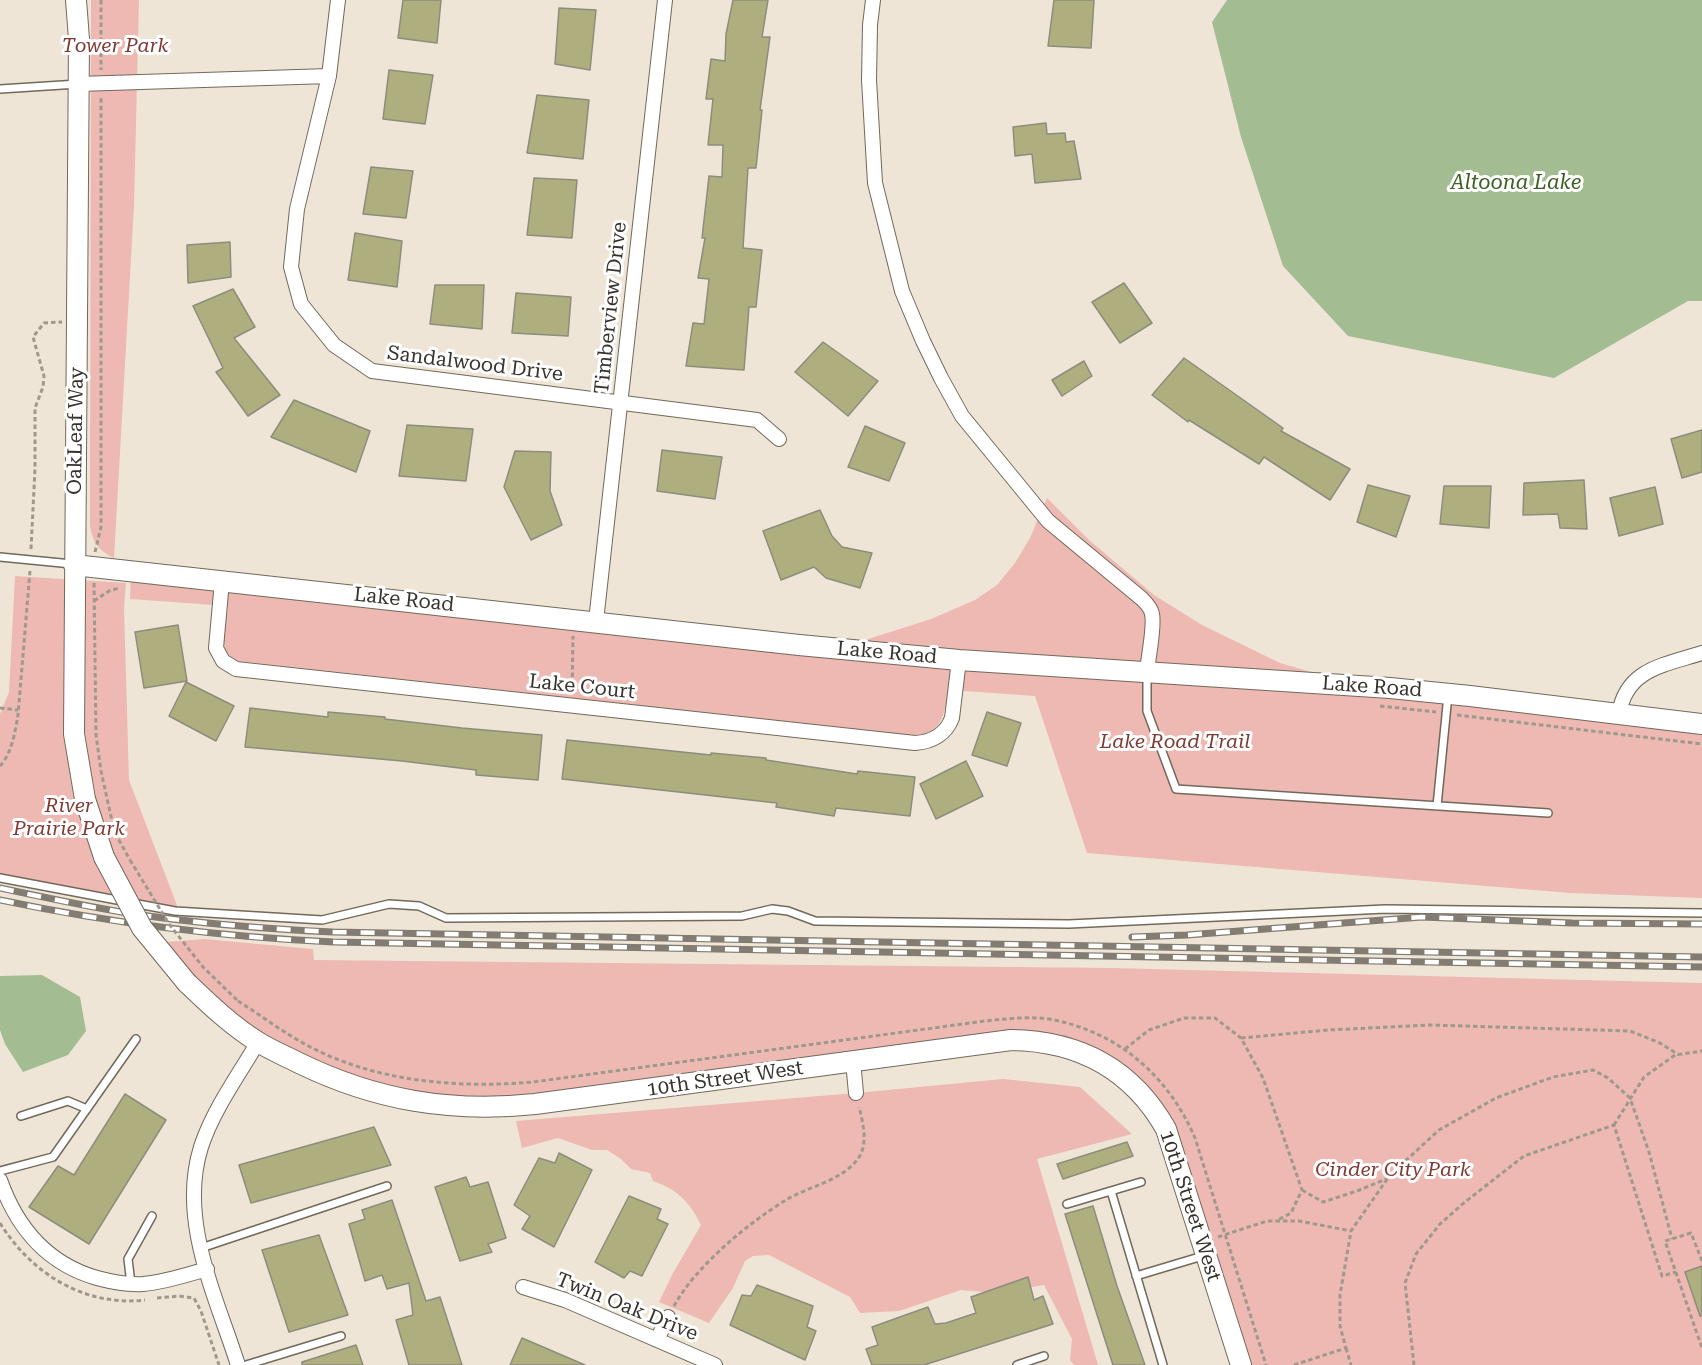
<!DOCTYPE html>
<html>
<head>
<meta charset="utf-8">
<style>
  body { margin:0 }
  canvas { display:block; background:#efe5d6 }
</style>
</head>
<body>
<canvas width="1702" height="1365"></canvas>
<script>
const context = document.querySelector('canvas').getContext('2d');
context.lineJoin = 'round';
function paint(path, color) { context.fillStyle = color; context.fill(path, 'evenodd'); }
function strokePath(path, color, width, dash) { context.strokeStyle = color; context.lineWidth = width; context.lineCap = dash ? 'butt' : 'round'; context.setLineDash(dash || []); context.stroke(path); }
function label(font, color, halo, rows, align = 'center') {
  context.font = font + ' "Roboto Serif",serif'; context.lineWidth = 6; context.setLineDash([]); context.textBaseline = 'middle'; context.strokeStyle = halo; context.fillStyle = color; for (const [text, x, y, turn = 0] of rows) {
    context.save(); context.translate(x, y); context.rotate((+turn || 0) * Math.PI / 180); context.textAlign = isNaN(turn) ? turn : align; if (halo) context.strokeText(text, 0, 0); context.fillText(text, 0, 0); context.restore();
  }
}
const green = new Path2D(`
  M91,0h48l-5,206 -20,352c-15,-7 -22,-16 -24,-33z
  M1047,498l42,42 65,55 48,30 78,38 109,32 313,37v166l-132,-5 -483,-40 -52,-157 -70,-5 -18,3c-2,25 -9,42 -37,41l-672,-74c-22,-9 -13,-36 -10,-55l-98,-7 1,-28 702,69 29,1 69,-22 44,-19 22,-15 18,-22 15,-25z
  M15,576l111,7 -2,25 5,172 49,128 -178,-34v-160l9,-22z
  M204,939l109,10 1,11 798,8 590,15v382h-461l-70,-224 -34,-51 -95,-48 -520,63 -155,-14 -109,-48 -105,-100z
  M1003,1079l77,8 52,47 -95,25 61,206h-24l-4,-5 2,-21 -28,-54 -49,8 -34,-3 -62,21 -39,2 -10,-16 -81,-42 -16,1 -8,5 -12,27 -24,35 -50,-21 14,-29 28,-48c-12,-24 -23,-35 -48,-44l-3,-8 -19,-4 -10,-10 -14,-9h-15l-34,-12 -36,10 -6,-27 340,-28z`);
const water = new Path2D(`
  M1227,0h475v301h-14l-134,77 -206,-42 -65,-70 -42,-129 -29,-115z
  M42,975l38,22 6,34 -18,24 -45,17 -18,-28 -5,-14v-54z`);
const building = new Path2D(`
  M403,0h38l-4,43 -39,-5z
  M733,0h35l-6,37h8l-10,73h2l-6,58h-8l-5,80 19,2 -6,57h-7l-5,63 -58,-4 7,-43 11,1 5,-45 -11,-1 7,-40h-3l7,-62 13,1 1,-32h-15l5,-46h-7l5,-40 14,2 1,-27z
  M1054,0h40l-3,48 -43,-2z
  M559,8l37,2 -6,60 -35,-6z
  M389,70l44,5 -8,49 -42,-5z
  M537,95l52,5 -6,59 -56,-6z
  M1046,123l1,11 18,-1 1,9 8,-1 7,38 -46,4 -3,-29 -17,2 -2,-29z
  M371,167l42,4 -7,47 -43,-4z
  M534,178l43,2 -5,58 -45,-3z
  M355,233l47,8 -5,46 -49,-7z
  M230,242l1,35 -43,6 -1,-38z
  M1124,283l28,40 -32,20 -28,-41z
  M435,285h49l-2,44 -52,-5z
  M233,289l22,38 -21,11 46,57 -32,21 -32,-44 7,-4 -30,-62z
  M516,293l55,4 -3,39 -56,-3z
  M823,342l55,39 -30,35 -53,-44z
  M1184,358l99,70 -2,3 69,38 -20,31 -66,-43 -5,7 -70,-44 -1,2 -36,-27z
  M1084,361l8,15 -30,20 -10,-16z
  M294,400l76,31 -14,41 -85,-35z
  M407,425l66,4 -7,52 -67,-5z
  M865,426l40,17 -16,38 -41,-14z
  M1702,430v42l-20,6 -11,-39z
  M662,450l60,7 -7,42 -58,-8z
  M515,451l36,1 -1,39 12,34 -31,15 -27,-53z
  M1584,480l3,49 -27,-1 -2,-14 -35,1 1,-32z
  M1368,485l42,11 -14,41 -39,-15z
  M1444,486h47l-2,42 -49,-4z
  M1655,487l8,37 -44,12 -9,-38z
  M820,510l12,26 10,11 30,6 -12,35 -34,-10 -12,-11 -33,13 -18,-49z
  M178,625l9,56 -43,7 -9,-56z
  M186,682l48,24 -18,35 -47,-25z
  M250,708l78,9v-5l57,5v2l77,9 80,7 -4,45 -62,-5v-5l-74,-9 -157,-14z
  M987,712l34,11 -14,43 -35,-11z
  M567,740l144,15v-2l55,5v2l91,14 1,-3 57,6 -5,39 -74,-8 -2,8 -58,-9 1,-4 -215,-24z
  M966,761l17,35 -47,23 -16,-35z
  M125,1094l41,26 -77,124 -60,-37 29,-41 16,9z
  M374,1127l17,38 -140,38 -12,-38z
  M1127,1142l6,14 -70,23 -6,-15z
  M559,1153l33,17 -38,77 -32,-18 8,-13 -16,-11 25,-47 16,5z
  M466,1177l4,10 18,-5 18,56 -18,6 4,8 -32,9 -25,-74z
  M629,1196l32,13 -4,10 11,5 -26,52 -12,-5 -6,7 -29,-16z
  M392,1200l34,101 14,-4 22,68h-53l-13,-45 17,-5 -4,-32 -22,6 -5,-14 -17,6 -16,-57 16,-5 -3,-9z
  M1093,1206l24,80 28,79h-32l-48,-151z
  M319,1235l29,80 -59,17 -27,-82z
  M1702,1266v50h-2l-15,-44z
  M1028,1277l6,23 9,-4 10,28 -129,41h-52l-6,-16 12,-4 -6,-18 56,-20 7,17 11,-1 30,-10 -5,-16z
  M757,1285l56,21 -6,21 9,4 -11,29 -75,-35 12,-30 9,1z
  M522,1338l63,27h-75z
  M356,1345l7,20h-61v-3z`);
const path = new Path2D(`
  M101,0v70
  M31,549l4,-80v-61l8,-21 1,-11 -11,-39 11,-14 18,-1
  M95,552l6,-25v-429
  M94,583l2,152 5,36 11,50
  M94,601l15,-10 10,-3
  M572,692l1,-56
  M1380,706l56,6
  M0,708l18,2
  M1457,715l245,29
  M0,766c12,-13 15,-34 18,-51l12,-144
  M115,833l15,27
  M238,1001c19,12 38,26 58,38 70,42 157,50 237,43l452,-61c21,-2 43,-5 64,-2 68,12 119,56 146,119l71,227
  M1241,1038l87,-8 102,-5 200,6 30,12 19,12
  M1125,1049l24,-19 35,-12h31l26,20 22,40 39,112 -11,23 -15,8
  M1614,1125l30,-48 31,-22 27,-4
  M1302,1190l21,12 34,-11 29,-12
  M0,1223c31,50 84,84 145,77
  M1218,1237l49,-16h32l52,10
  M1702,1261l-11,-28 -26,8 37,107
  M157,1298l22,-2 15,2 7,13 18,54
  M674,1306c21,-39 74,-83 112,-106 23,-14 55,-19 71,-40 12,-15 6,-37 2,-53
  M1346,1348l5,17
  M1294,1365l52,-17 -6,-22v-31l11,-64 39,-56 49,-45 57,-32 57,-21 40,-7 15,8 22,20 19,54 23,87
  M1414,1365l-9,-82 11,-29 24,-30 25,-22 59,-46 90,-31 48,151 14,-4`);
const lane = new Path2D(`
  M0,89l78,-5
  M0,557l72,7
  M1147,675v36l29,78 372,24
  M1437,806l11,-111
  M0,878l175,33 147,9 67,-16 30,2 27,12 296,-2 30,-7 16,2 27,10 254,3 316,-15 317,4
  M21,1116l47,-15 19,8
  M0,1171l53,-14 83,-118
  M1111,1191l52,174
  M1067,1204l74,-22
  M201,1248l186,-62
  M1136,1276l70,-21
  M131,1284l-3,-25 24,-43
  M246,1365l95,-29
  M1017,1365l27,-9`);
const street = new Path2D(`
  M338,0l-9,76 -32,133 -6,58 10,37 33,41 38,26 385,49 22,19
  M873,0l-3,25 -1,55 6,103 27,108 21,50 18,37 21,38 86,105 93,77c4,4 10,9 11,16 3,12 -4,44 -5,58
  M78,84l251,-8
  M222,581l-6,67 7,13 13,8 679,74c17,-1 31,-9 37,-25l7,-58
  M596,621l69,-621
  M1619,714c7,-45 45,-49 83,-61
  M853,1061l3,32
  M0,1180c17,48 48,84 97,98 15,4 30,7 46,6 22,-2 43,-9 64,-15
  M523,1287l42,13 150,65
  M657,1340l11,-23
  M238,1365c-22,-69 -60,-145 -37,-218 12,-37 37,-71 57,-105`);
const secondary = new Path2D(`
  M76,0l3,39 -5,695 11,65 19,58
  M74,565l725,80 160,15 431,28 80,8 232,28
  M187,983c22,21 45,43 71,59 13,8 27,14 41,21 76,37 151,50 236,41l476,-64c68,1 121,29 155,89l75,236`);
const rail = new Path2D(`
  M0,888c42,9 84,18 127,25 68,10 137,16 206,19l1369,25
  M0,900c110,23 221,37 333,42l1369,25
  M1132,937l55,-2 235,-18 150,6 130,1`);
const pathBridge = new Path2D(`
  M130,860l39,64 34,43 35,34`);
const secondaryBridge = new Path2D(`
  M104,857l38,71 45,55`);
const parkNames = [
  ["Tower Park",115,46],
  ["Lake Road Trail",1175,742],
  ["River",69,806],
  ["Prairie Park",69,829],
  ["Cinder City Park",1393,1170]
];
const streetNames = [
  ["Timberview Drive",611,308,-84],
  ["Sandalwood Drive",475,364,7],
  ["OakLeaf Way",76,431,-89],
  ["Lake Road",404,600,6],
  ["Lake Road",887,653,5],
  ["Lake Court",582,687,6],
  ["Lake Road",1372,687,4],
  ["10th Street West",725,1079,-8],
  ["10th Street West",1190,1206,72],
  ["Twin Oak Drive",627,1307,22]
];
const waterNames = [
  ["Altoona Lake",1516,183]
];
paint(green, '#edb9b2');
paint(water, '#a3bc92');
paint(building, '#afae7e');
strokePath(building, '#8d8d7d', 1.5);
strokePath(lane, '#71695b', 10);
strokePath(street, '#71695b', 16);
strokePath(secondary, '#71695b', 22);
strokePath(path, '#9f988d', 3, [4.5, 3]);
strokePath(lane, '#fff', 7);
strokePath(street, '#fff', 14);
strokePath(secondary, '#fff', 20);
strokePath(rail, '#827c72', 7);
strokePath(rail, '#fff', 4.5, [14]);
strokePath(secondaryBridge, '#71695b', 22, []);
strokePath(pathBridge, '#9f988d', 3, [4.5, 3]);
strokePath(secondaryBridge, '#fff', 20);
label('italic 20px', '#7e3a33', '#fff', parkNames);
label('20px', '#36322c', '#fff', streetNames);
label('italic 21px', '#3f6025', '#fff', waterNames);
</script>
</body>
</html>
